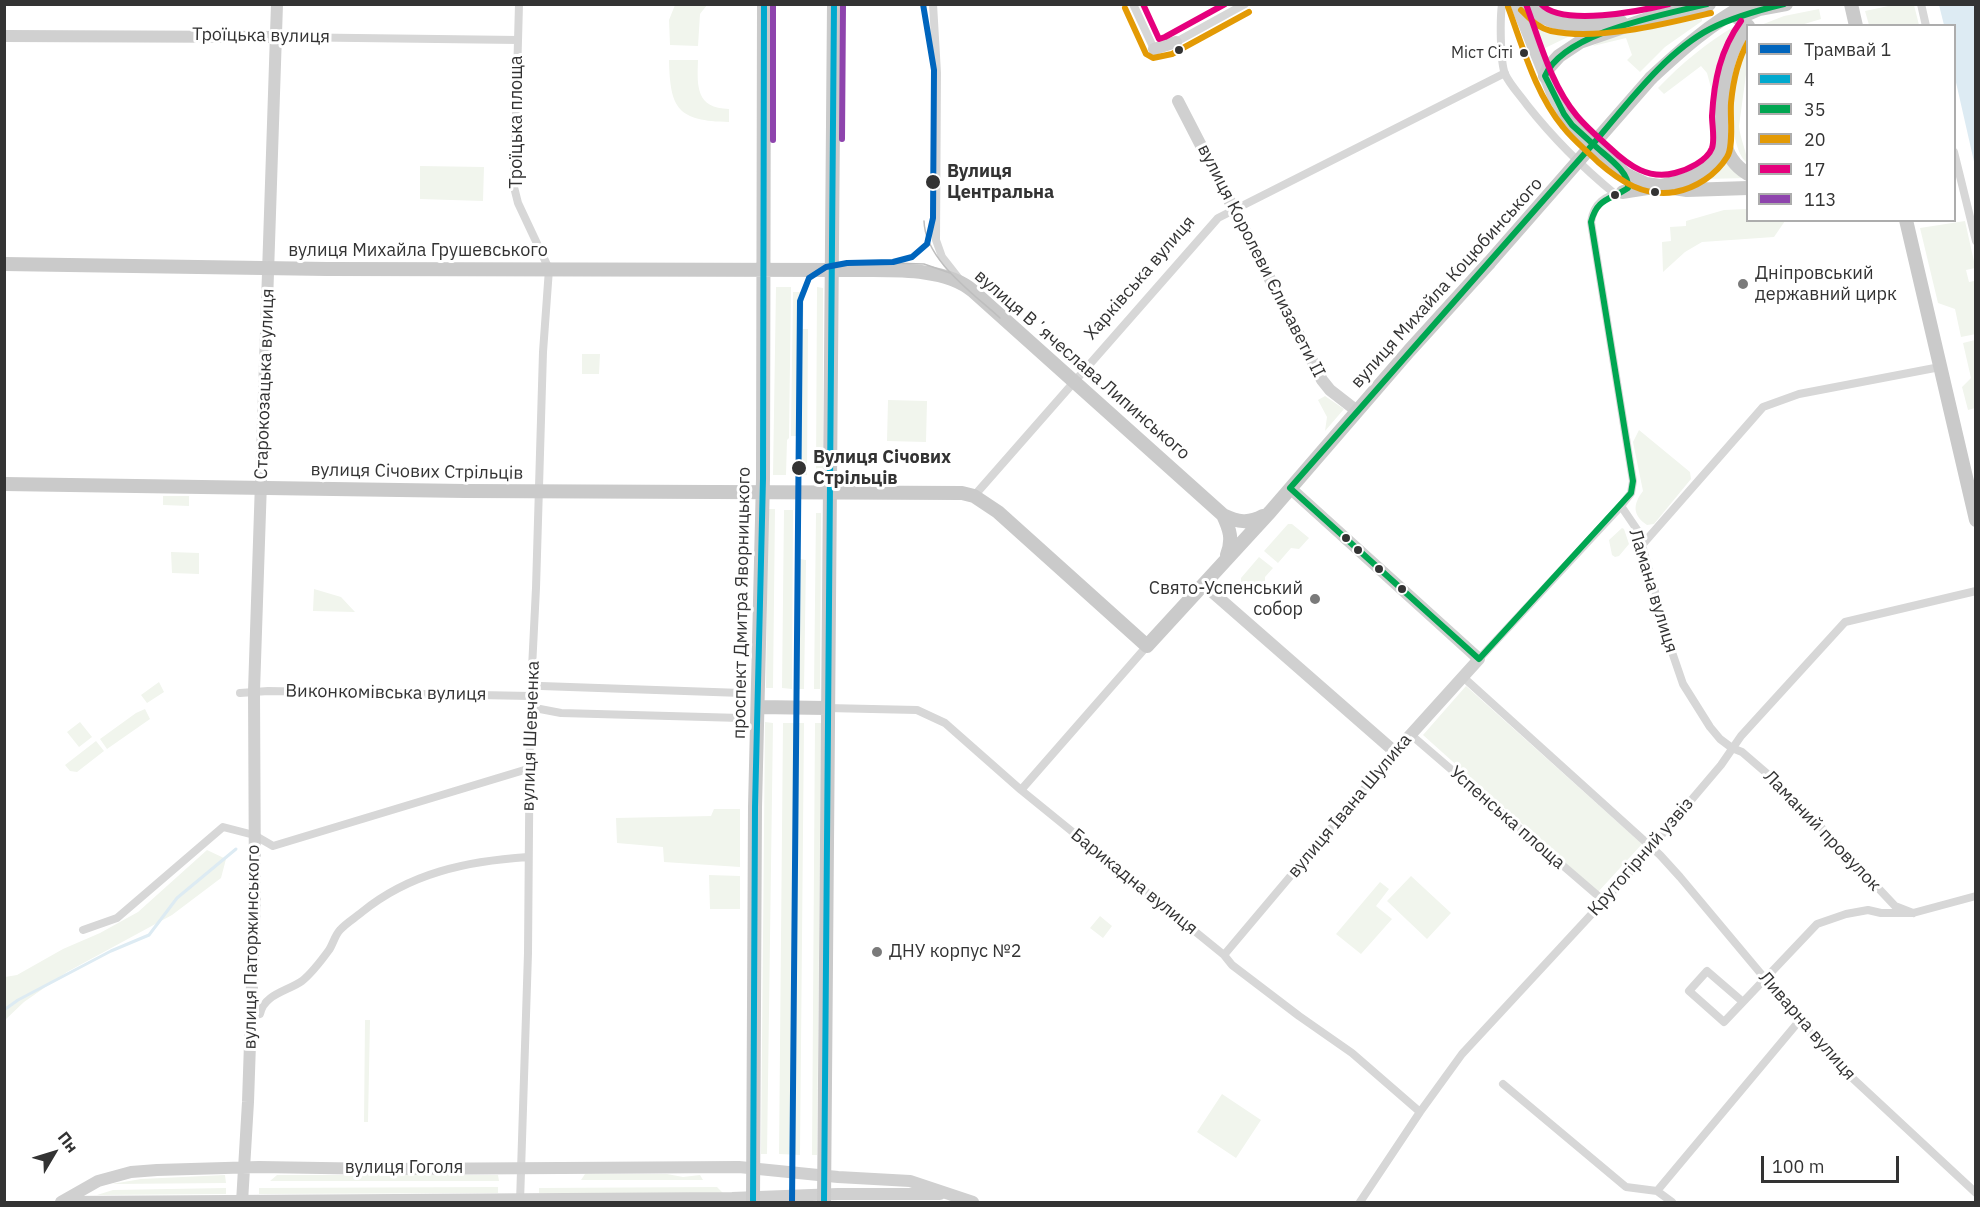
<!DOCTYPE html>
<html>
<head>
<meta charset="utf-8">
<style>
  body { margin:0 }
  #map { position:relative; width:1980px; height:1207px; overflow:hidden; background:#fff; font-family:"IBM Plex Sans",sans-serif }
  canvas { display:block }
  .frame { position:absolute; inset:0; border:6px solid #333; pointer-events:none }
  .legend { position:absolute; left:1746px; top:24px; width:210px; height:198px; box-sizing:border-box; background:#fff; border:2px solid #adadad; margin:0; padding:8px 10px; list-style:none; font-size:18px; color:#333 }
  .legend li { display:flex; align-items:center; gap:12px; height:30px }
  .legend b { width:30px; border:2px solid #adadad }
  .north { position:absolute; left:24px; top:1123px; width:60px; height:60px; -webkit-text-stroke:4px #fff; paint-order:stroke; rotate:52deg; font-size:16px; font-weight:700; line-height:24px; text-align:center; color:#333 }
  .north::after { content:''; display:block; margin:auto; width:21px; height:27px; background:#333; clip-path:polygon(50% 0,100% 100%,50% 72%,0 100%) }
  .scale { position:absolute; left:1761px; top:1156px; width:138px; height:27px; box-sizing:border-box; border:3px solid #333; border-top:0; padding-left:8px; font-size:18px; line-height:21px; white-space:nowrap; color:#333; -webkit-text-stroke:4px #fff; paint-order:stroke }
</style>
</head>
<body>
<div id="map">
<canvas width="1980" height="1207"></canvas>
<div class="frame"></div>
<ul class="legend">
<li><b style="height:8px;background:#0065bd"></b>Трамвай 1</li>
<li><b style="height:8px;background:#00a9ce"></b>4</li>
<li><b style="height:8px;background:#00a651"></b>35</li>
<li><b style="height:8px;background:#e39a05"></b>20</li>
<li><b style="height:8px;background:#e5007d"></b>17</li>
<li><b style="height:8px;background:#8e44ad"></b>113</li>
</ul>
<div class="north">Пн</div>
<div class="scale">100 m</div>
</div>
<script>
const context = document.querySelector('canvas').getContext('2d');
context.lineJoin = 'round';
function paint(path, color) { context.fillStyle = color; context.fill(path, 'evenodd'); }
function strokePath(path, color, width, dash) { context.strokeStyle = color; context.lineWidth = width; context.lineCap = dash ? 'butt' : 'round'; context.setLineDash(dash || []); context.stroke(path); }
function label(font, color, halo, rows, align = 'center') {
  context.font = font + ' "IBM Plex Sans",sans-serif'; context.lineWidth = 6; context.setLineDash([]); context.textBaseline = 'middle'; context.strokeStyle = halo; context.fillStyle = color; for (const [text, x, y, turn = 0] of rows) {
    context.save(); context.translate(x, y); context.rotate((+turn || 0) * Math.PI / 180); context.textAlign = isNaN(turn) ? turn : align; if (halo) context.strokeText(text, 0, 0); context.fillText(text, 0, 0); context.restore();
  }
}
const green = new Path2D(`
  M675,5h32l-7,9 -2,32 -28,-1 -1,-25z
  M1893,5h21l5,20h-50l-4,-14z
  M1819,9l2,10 -20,6h-40l23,-9z
  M1702,19v2l-37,26 -25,25 -13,-12 5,-5 -6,-17 -33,8c18,-13 83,-22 109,-27z
  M1534,21l23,12 13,3 -25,12z
  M1735,26c-17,22 -20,45 -21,73l-7,-26 -6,-7 -37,28 -6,-6c23,-24 48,-45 77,-62z
  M1747,39v28l-8,59c1,13 8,25 8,37 -23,-21 -15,-100 0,-124z
  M669,60h29c-1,27 -2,48 31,49v13c-51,-1 -59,-13 -60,-62z
  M1725,152l22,26 -43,1 13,-12z
  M420,166l64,1 -1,34 -63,-2z
  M1747,209l1,11 37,1 -11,16 -72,5 -17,10 -22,20 -1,-30 9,-1 -1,-14 16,-1v-5l38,-11z
  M1965,221l10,45v2l-9,2 3,12 5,-1 1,6 1,47 -15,3 -6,-28 -17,-6 -18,-75z
  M776,287h15l-2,151 -2,2 -1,35h-13z
  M817,287l6,1v187h-7z
  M793,292h11l-1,37h5l-1,146h-11v-39h-5z
  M1975,340v68l-7,2 -6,-23 9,-9 -8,-35z
  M582,354h18l-1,20h-17z
  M1325,396l19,13 -19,22 2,-14 -9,-17z
  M888,400l39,1 -1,41 -39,-1z
  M1639,430l51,42 1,7 -37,45 -7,1c-15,-10 -14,-21 -4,-34l-10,-49z
  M163,496h26v10l-26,-1z
  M768,509h7l-2,179h-7z
  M784,510h9l-1,179 -10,-1z
  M816,513h5l-1,176h-6z
  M1288,524h4l17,14 -10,11 -8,-1 -13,15 -14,-12z
  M1622,528l2,1 5,15 -10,12 -4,1 -3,-2 -3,-15z
  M171,552l28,1v21l-27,-1z
  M1259,557l14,11 -8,9v7l2,2 -7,9h-5l-14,-13v-4z
  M800,559l6,1 -2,129h-5z
  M314,589l27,8 14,15 -42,-1z
  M159,682l5,10 -17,11 -6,-8z
  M1466,686l176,158 -44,48 -175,-157z
  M145,709l5,10 -43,30 -7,-10 36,-26z
  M80,722l12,15 -13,10 -12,-15z
  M765,722l8,1 -6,431h-6z
  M783,723h21l-4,432 -21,-1z
  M815,723h6l-4,432h-5z
  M96,741l8,10 -27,21 -7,-1 -5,-6z
  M714,809h26v58l-76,-5 -1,-15 -46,-4 -1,-25 95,-2z
  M207,850l19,9 -5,19 -49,37 -105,57 -43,30 -19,18v-43l12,-2 46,-26 37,-16 38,-21z
  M709,875l31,1v33h-30z
  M1411,876l40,37 -24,26 -40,-38z
  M1380,882l9,7 -13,17 16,13 -31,35 -25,-20z
  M1100,916l12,10 -9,12 -13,-10z
  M365,1020h5l-2,102h-4z
  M1222,1094l39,26 -25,38 -39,-26z
  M585,1174h82l16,3 17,-2 3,5h-122z
  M225,1175l1,8 -114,1 29,-5z
  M277,1175h221l1,6h-229z
  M498,1187v6l-239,1v-6z
  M717,1187l6,6h-184v-5z
  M226,1188v6l-129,1 16,-5z`);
const water = new Path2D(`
  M1939,5h36v161l-20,-88 -1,-52 -10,-1z`);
const stream = new Path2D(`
  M4,1010l14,-10 93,-49 38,-16 28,-37 59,-49`);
const street = new Path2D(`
  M519,4l-5,183 4,16 31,66 -6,83 -7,236 -6,121 -2,244 -8,249
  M933,4l4,69 -1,167 6,17 18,23
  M1133,4l21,45
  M1502,4c-2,15 -2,57 3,70 5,11 15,21 22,31 26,33 55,62 88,89
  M1921,4l5,22
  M276,37l242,3
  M1176,42l69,-38
  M1954,152l22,89
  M974,496l244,-278 287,-145
  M1621,506l17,25 16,56 8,36 21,61 27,43 10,12 12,9 10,4 29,25 48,48 76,81 18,7
  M1642,545l121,-138 36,-13 141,-27
  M1479,659l142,-153 10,-13 2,-12 -42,-259c3,-19 14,-26 32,-30
  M1463,677l197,178 20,22 154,184 142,132
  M541,686l201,7
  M240,693l28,-2 263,5
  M827,708l90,2 28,13 76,67 203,165 8,10 67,51 53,37 68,59
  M540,709l21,4 180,5
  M1410,734l194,167
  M1021,790l126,-144
  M83,930l34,-12 106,-91 31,8 19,11 258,-78
  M1224,955l171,-203
  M1743,1002l-36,-31 -18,20 35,31 93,-98 29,-10 22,-4 13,3h32l63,-17
  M250,1016l10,-2c4,-20 28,-23 42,-33 10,-8 19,-20 27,-31 4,-6 6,-15 11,-20 6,-7 15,-12 22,-18 48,-39 105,-51 166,-55
  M1503,1084l123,103 31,4
  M1657,1191l143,-171
  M1657,1191l15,11
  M1360,1202l60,-90 42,-58 164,-177 95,-112 20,-29 104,-114 131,-31`);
const secondary = new Path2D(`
  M1516,4l37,92 11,18
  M4,36l272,1
  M1154,49l22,-7
  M1178,101l144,279 8,10 27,21
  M1203,584l192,168 84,-93 -189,-171
  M61,1202l37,-21 33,-9 26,-2 102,-3 124,2 356,-2 99,10 72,4 63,21
  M63,1202l669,-4 106,-4h102
  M242,1202l6,-100 7,-206 -1,-205 23,-687`);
const primary = new Path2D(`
  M1528,4c25,29 59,21 93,18
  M1851,4l5,22
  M1738,18l21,-9 27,-5
  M1545,76l4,-9 10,-11 21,-14 67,-23 62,-15
  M1651,78c29,-27 61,-56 97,-74
  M1564,114l8,11 53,49 21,10 41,6 61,-2
  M1723,137c3,15 11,29 25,37
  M1623,192c26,-5 58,-6 80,-21 6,-4 15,-14 18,-21 1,-7 0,-16 0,-23 2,-36 2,-73 27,-101
  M1906,220l70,300
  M4,264l323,5 517,1c39,1 99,-5 129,21l250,224c15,7 25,9 40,1
  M4,484l461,7 497,2 12,3 24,16 149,134 123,-134 139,-161 80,-88
  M1223,515c7,15 10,24 4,40
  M758,707l69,1
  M753,1202l2,-395 8,-328 1,-475
  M824,1202l10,-1198`);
const tram = new Path2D(`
  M924,221c1,39 49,72 76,97
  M893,263l31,1 26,9`);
const primaryBridge = new Path2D(`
  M1489,263l162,-185`);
const bus1 = new Path2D(`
  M753,1202l2,-395 8,-328 1,-475
  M824,1202l10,-1198`);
const bus2 = new Path2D(`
  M1593,144c11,11 37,27 35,44 -18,12 -31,10 -37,34l42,259 -2,12 -152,166 -189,-171z
  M1593,144l-21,-19 -8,-11 -19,-38c19,-44 118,-61 162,-72
  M1593,144c33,-38 71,-91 117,-115 23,-12 49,-19 74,-25`);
const bus3 = new Path2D(`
  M1508,7c15,40 27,86 55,120 10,13 23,23 35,35 23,20 46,35 77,30 21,-4 41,-17 52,-35 7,-10 3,-40 4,-54 2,-21 6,-42 17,-61
  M1125,8l21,46 7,4 19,-4 77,-42
  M1521,10c9,9 17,18 30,21 47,10 114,-7 160,-18`);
const bus4 = new Path2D(`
  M1143,4l16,35 6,-2 60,-33
  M1526,4c14,38 25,81 51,112 10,12 22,22 33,32 19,18 39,32 65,25 12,-3 32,-12 37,-25 3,-9 0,-23 0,-32 2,-35 8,-66 29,-95
  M1541,4c21,23 100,7 128,0`);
const bus5 = new Path2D(`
  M773,4v136
  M842,139l1,-135`);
const tram1 = new Path2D(`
  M792,1202l8,-901 9,-23 17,-11 21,-4 46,-1 19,-5 15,-13 6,-26 1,-148 -11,-66`);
const markers = [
  [1179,50,5,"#333"],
  [1524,53,5,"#333"],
  [933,182,8,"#333"],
  [1655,192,5,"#333"],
  [1615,195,5,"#333"],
  [1743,284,6,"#7a7a7a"],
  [799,468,8,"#333"],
  [1346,538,5,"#333"],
  [1358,550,5,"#333"],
  [1379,569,5,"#333"],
  [1402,589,5,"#333"],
  [1315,599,6,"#7a7a7a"],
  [877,952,6,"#7a7a7a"]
];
const busNames = [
  ["Міст Сіті",1513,53]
];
const streetNames = [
  ["Троїцька вулиця",261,36,1],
  ["Троїцька площа",517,122,-90],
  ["вулиця Михайла Грушевського",418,251],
  ["вулиця Королеви Єлизавети ІІ",1261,261,63],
  ["Харківська вулиця",1140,278,-49],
  ["вулиця Михайла Коцюбинського",1447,283,-48],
  ["вулиця Вʼячеслава Липинського",1082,365,41],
  ["Старокозацька вулиця",265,384,-88],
  ["вулиця Січових Стрільців",417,472,1],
  ["Ламана вулиця",1653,591,73],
  ["проспект Дмитра Яворницького",742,603,-89],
  ["Виконкомівська вулиця",386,693,1],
  ["вулиця Шевченка",531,736,-88],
  ["вулиця Івана Шулика",1350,806,-50],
  ["Успенська площа",1507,818,41],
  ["Ламаний провулок",1822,831,46],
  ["Крутогірний узвіз",1641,857,-49],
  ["Барикадна вулиця",1134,882,39],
  ["вулиця Паторжинського",252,947,-89],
  ["Ливарна вулиця",1807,1026,49],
  ["вулиця Гоголя",404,1168]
];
const stopNames = [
  ["Вулиця",947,172],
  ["Центральна",947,193],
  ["Вулиця Січових",813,458],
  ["Стрільців",813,479]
];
const poiNames = [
  ["Дніпровський",1755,274],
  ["державний цирк",1755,295],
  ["Свято-Успенський",1303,589,"right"],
  ["собор",1303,610,"right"],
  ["ДНУ корпус №2",889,952]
];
paint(green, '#f1f5ed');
paint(water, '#ddebf3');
strokePath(stream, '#ddebf3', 3);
strokePath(street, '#d7d7d7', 8);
strokePath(secondary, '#d0d0d0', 12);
strokePath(primary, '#cacaca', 14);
strokePath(tram, '#bebebe', 1.5);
strokePath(primaryBridge, '#cacaca', 14);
strokePath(bus1, '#00a9ce', 6);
strokePath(bus2, '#00a651', 6);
strokePath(bus3, '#e39a05', 6);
strokePath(bus4, '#e5007d', 6);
strokePath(bus5, '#8e44ad', 6);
strokePath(tram1, '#0065bd', 6);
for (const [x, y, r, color] of markers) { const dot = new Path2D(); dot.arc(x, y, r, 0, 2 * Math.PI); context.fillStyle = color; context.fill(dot); strokePath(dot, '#fff', 2); }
label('16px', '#333', '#fff', busNames, 'right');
label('18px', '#333', '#fff', streetNames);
label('bold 18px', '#333', '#fff', stopNames, 'left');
label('18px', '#333', '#fff', poiNames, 'left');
</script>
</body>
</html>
